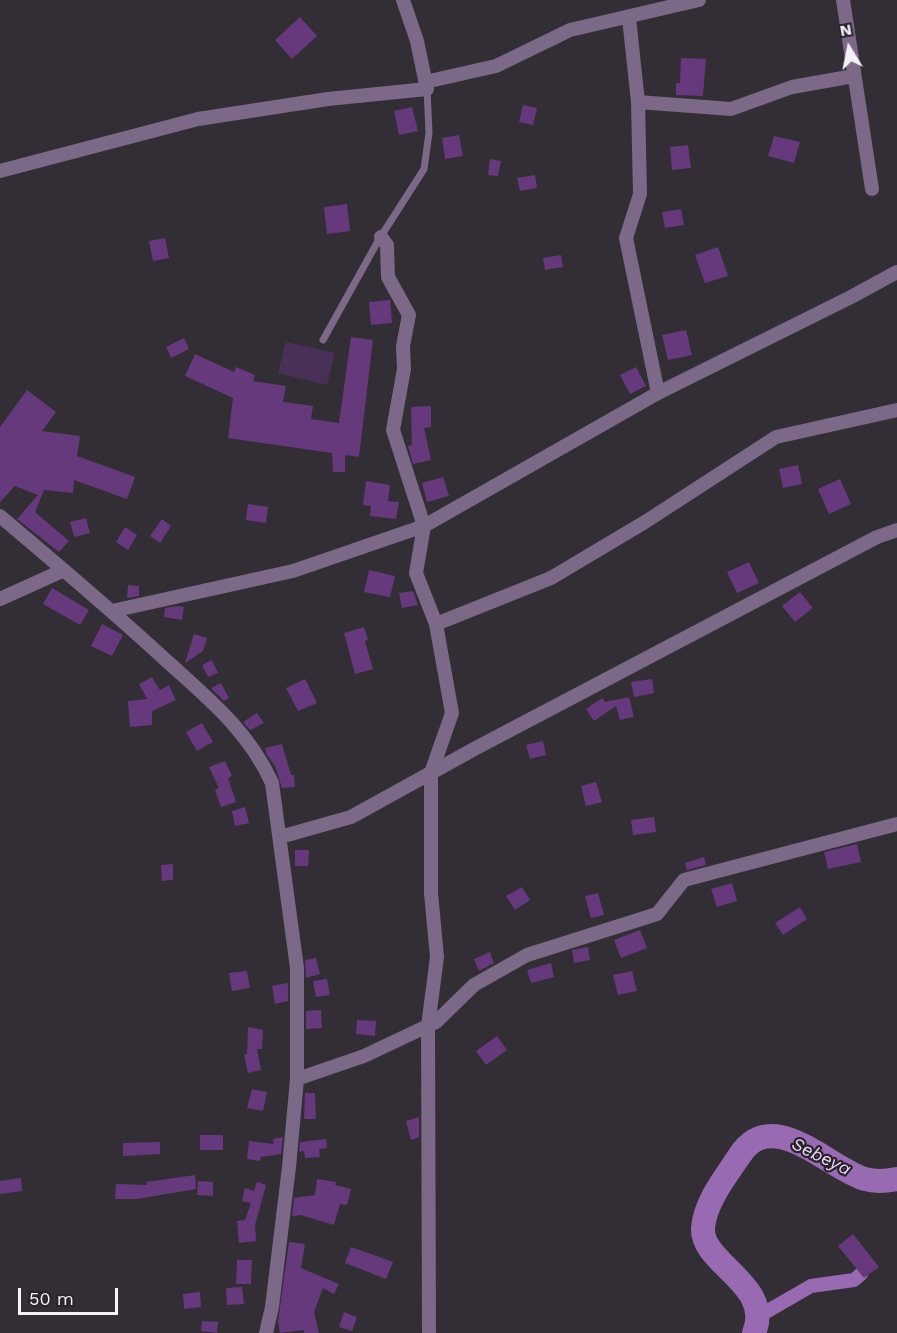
<!DOCTYPE html>
<html>
<head>
<meta charset="utf-8">
<style>
  body { margin:0 }
  #map { position:relative; width:897px; height:1333px; overflow:hidden; background:#332d36; font-family:"Work Sans",sans-serif }
  canvas { display:block }
  .north { position:absolute; left:819px; top:18px; width:60px; height:60px; -webkit-text-stroke:4px #29232c; paint-order:stroke; rotate:350deg; font-size:16px; font-weight:700; line-height:24px; text-align:center; color:#f5f1f7 }
  .north::after { content:''; display:block; margin:auto; width:21px; height:27px; background:#f5f1f7; clip-path:polygon(50% 0,100% 100%,50% 72%,0 100%) }
  .scale { position:absolute; left:18px; top:1288px; width:100px; height:27px; box-sizing:border-box; border:3px solid #f5f1f7; border-top:0; padding-left:8px; font-size:18px; line-height:21px; white-space:nowrap; color:#f5f1f7; -webkit-text-stroke:4px #29232c; paint-order:stroke }
</style>
</head>
<body>
<div id="map">
<canvas width="897" height="1333"></canvas>
<div class="north">N</div>
<div class="scale">50 m</div>
</div>
<script>
const context = document.querySelector('canvas').getContext('2d');
context.lineJoin = 'round';
function paint(path, color) { context.fillStyle = color; context.fill(path, 'evenodd'); }
function strokePath(path, color, width, dash) { context.strokeStyle = color; context.lineWidth = width; context.lineCap = dash ? 'butt' : 'round'; context.setLineDash(dash || []); context.stroke(path); }
function label(font, color, halo, rows, align = 'center') {
  context.font = font + ' "Work Sans",sans-serif'; context.lineWidth = 4.5; context.setLineDash([]); context.textBaseline = 'middle'; context.strokeStyle = halo; context.fillStyle = color; for (const [text, x, y, turn = 0] of rows) {
    context.save(); context.translate(x, y); context.rotate((+turn || 0) * Math.PI / 180); context.textAlign = isNaN(turn) ? turn : align; if (halo) context.strokeText(text, 0, 0); context.fillText(text, 0, 0); context.restore();
  }
}
const green = new Path2D(`
  M286,342l49,11 -8,32 -49,-12z`);
const canal = new Path2D(`
  M759,1316l52,-30 43,-6 7,-6`);
const river = new Path2D(`
  M754,1333c20,-48 -53,-69 -51,-105 2,-26 23,-52 37,-73 33,-50 89,14 125,24 10,3 22,2 32,0`);
const building = new Path2D(`
  M300,17l17,19 -25,23 -17,-19z
  M681,58l25,1 -3,37 -27,-1v-12h4z
  M523,105l14,3 -4,17 -14,-3z
  M412,107l6,24 -19,4 -5,-24z
  M459,135l4,21 -18,3 -3,-21z
  M774,136l26,6 -6,21 -26,-7z
  M688,145l3,23 -19,2 -2,-23z
  M490,159l11,2 -3,15 -10,-1z
  M535,175l2,13 -17,3 -3,-13z
  M347,204l3,27 -23,3 -3,-27z
  M681,209l3,16 -19,3 -3,-16z
  M165,238l4,20 -16,3 -4,-20z
  M718,247l10,29 -23,7 -10,-28z
  M561,255l2,12 -18,3 -2,-12z
  M390,300l2,23 -21,2 -2,-23z
  M686,330l6,25 -24,5 -6,-25z
  M351,337l22,3 -14,117 -14,-2v17h-12l-1,-19 -104,-15 5,-40 -48,-22 10,-22 39,18 2,-5 19,8 -2,6 33,5 -3,16 30,4 -2,13 28,4z
  M184,338l5,11 -18,9 -5,-11z
  M636,367l10,19 -16,8 -10,-19z
  M27,390l29,22 -14,19 38,5 -3,20 58,21 -8,22 -53,-19 -1,13 -29,-3 -9,22 34,29 -10,11 -42,-33 21,-24 -23,-9 -15,16v-75z
  M431,406v21l-7,1 7,32 -18,4 -5,-18 4,-1 -1,-38z
  M798,465l4,19 -19,4 -4,-19z
  M443,477l6,19 -22,6 -5,-19z
  M840,479l11,25 -22,10 -11,-25z
  M366,481l24,4 -2,16 11,1 -3,17 -26,-3 1,-10 -8,-1z
  M248,504l20,3 -2,16 -20,-3z
  M86,518l4,15 -16,4 -4,-15z
  M162,519l9,7 -11,17 -10,-7z
  M125,527l12,8 -9,15 -12,-8z
  M749,562l10,21 -22,10 -10,-21z
  M369,570l26,6 -5,21 -26,-5z
  M128,585l11,1v10l-12,2z
  M52,588l37,22 -9,15 -37,-21z
  M413,591l5,14 -16,3 -3,-15z
  M800,592l13,16 -18,14 -13,-16z
  M178,606l6,1 -2,13 -18,-3 1,-9z
  M102,624l21,11 -11,21 -21,-10z
  M364,627l4,13 -3,1 8,28 -18,5 -11,-41z
  M194,634l13,4 -4,13 -18,12z
  M212,660l6,13 -10,4 -6,-12z
  M152,677l8,13 9,-5 7,15 -24,11v14l-22,2 -2,-26 19,-2 -8,-15z
  M305,679l12,24 -19,8 -12,-23z
  M652,679l2,14 -20,4 -3,-15z
  M221,683l8,15 -5,3 -13,-13z
  M629,697l5,20 -14,3 -4,-14 -22,15 -8,-12 16,-11 3,4z
  M257,713l7,10 -14,7 -7,-8z
  M202,723l11,19 -16,9 -11,-19z
  M543,741l3,14 -16,4 -4,-14z
  M282,744l9,31h3l1,12 -13,1 -7,-22 -8,-11 -2,-7z
  M225,761l7,15 -4,2 8,24 -15,5 -6,-17 4,-2 -10,-21z
  M596,782l6,20 -16,4 -5,-20z
  M245,807l4,16 -14,3 -3,-15z
  M654,817l2,15 -23,3 -2,-15z
  M857,844l4,18 -33,7 -4,-17z
  M295,850h14l-1,16h-13z
  M704,857l2,8 -19,5 -2,-7z
  M173,864v16l-11,1 -1,-16z
  M732,883l5,18 -20,6 -6,-18z
  M522,887l8,13 -15,10 -9,-14z
  M598,893l6,22 -13,3 -6,-22z
  M800,907l7,12 -24,16 -8,-12z
  M640,930l7,18 -26,10 -7,-18z
  M588,947l2,13 -16,3 -2,-13z
  M490,952l4,11 -15,8 -5,-12z
  M316,958l4,16 -14,4 -1,-18z
  M551,963l3,14 -23,6 -4,-13z
  M247,971l3,17 -18,3 -3,-18z
  M632,971l5,20 -19,4 -5,-20z
  M327,979l3,16 -14,2 -3,-16z
  M288,983v18l-13,3 -3,-18z
  M321,1010l1,18 -16,1v-18z
  M357,1020l19,1 -1,15 -19,-2z
  M248,1027l15,3 -1,19h-5l4,21 -13,3 -4,-18 3,-1z
  M497,1036l10,14 -21,15 -10,-14z
  M252,1089l15,3 -4,19 -16,-3z
  M305,1093h10l1,26h-12z
  M419,1117v20l-8,3 -5,-19z
  M200,1135h23v15h-23z
  M283,1137l-2,17 -20,3 -1,4 -13,-2 2,-18 25,3 -1,-5z
  M326,1139l1,9 -8,1 1,8 -15,1 -1,-7 -5,1 1,-10z
  M160,1142v12l-37,2v-13z
  M195,1175l1,14 -59,10h-22l1,-15 31,1 -1,-3z
  M21,1178l1,13 -22,3v-13z
  M317,1179l19,3 -1,3 16,4 -4,16 -7,-1 -6,21 -33,-10 -9,1 2,-18 21,-3z
  M198,1181l15,1v14l-16,-1z
  M257,1182l9,3 -11,40 1,16 -17,2 -2,-22 8,-1 6,-17 -9,-2 3,-13 9,3z
  M853,1234l26,33 -15,11 -26,-32z
  M289,1242l16,2 -4,24 38,16 -5,10 -11,-6 -9,24 5,21h-15v-3l-24,3 -2,-11z
  M351,1247l42,15 -7,17 -41,-16z
  M237,1260h15l-1,24h-15z
  M242,1287l2,17 -17,1 -1,-17z
  M200,1292l1,15 -17,2 -1,-15z
  M344,1312l13,5 -5,14 -13,-4z
  M202,1321l16,1 -1,11 -16,-2z`);
const lane = new Path2D(`
  M323,340l55,-99 46,-72 5,-36 -2,-44`);
const street = new Path2D(`
  M843,0l29,189
  M629,18l9,84 2,92 -14,44 32,155
  M425,82l71,-16 74,-36 129,-30
  M638,102l93,7 61,-22 62,-11
  M0,171l198,-52 130,-20 99,-10 -10,-48 -14,-41
  M381,237l6,8 1,32 21,38 -6,31 1,23 -11,61 31,96 -8,47 20,51 16,89 -21,60v120l6,64 -9,69 1,307
  M0,516c57,48 114,96 169,147 41,37 80,69 103,120l25,185v111l-8,88 -17,140 -6,26
  M0,599l64,-29
  M112,611l181,-40 131,-45 234,-133 193,-96 46,-25
  M436,624l115,-46 94,-56 131,-85 121,-27
  M280,837l71,-20 125,-69 401,-211 20,-7
  M297,1079l67,-23 72,-34 38,-37 53,-30 130,-41 27,-34 213,-56`);
const waterNames = [
  ["Sebeya",821,1157,26]
];
paint(green, '#493057');
strokePath(canal, '#986ab1', 14);
strokePath(river, '#986ab1', 24);
paint(building, '#65397c');
strokePath(lane, '#7c6887', 7);
strokePath(street, '#7c6887', 14);
label('italic 18px', '#edd5fc', '#29232c', waterNames);
</script>
</body>
</html>
